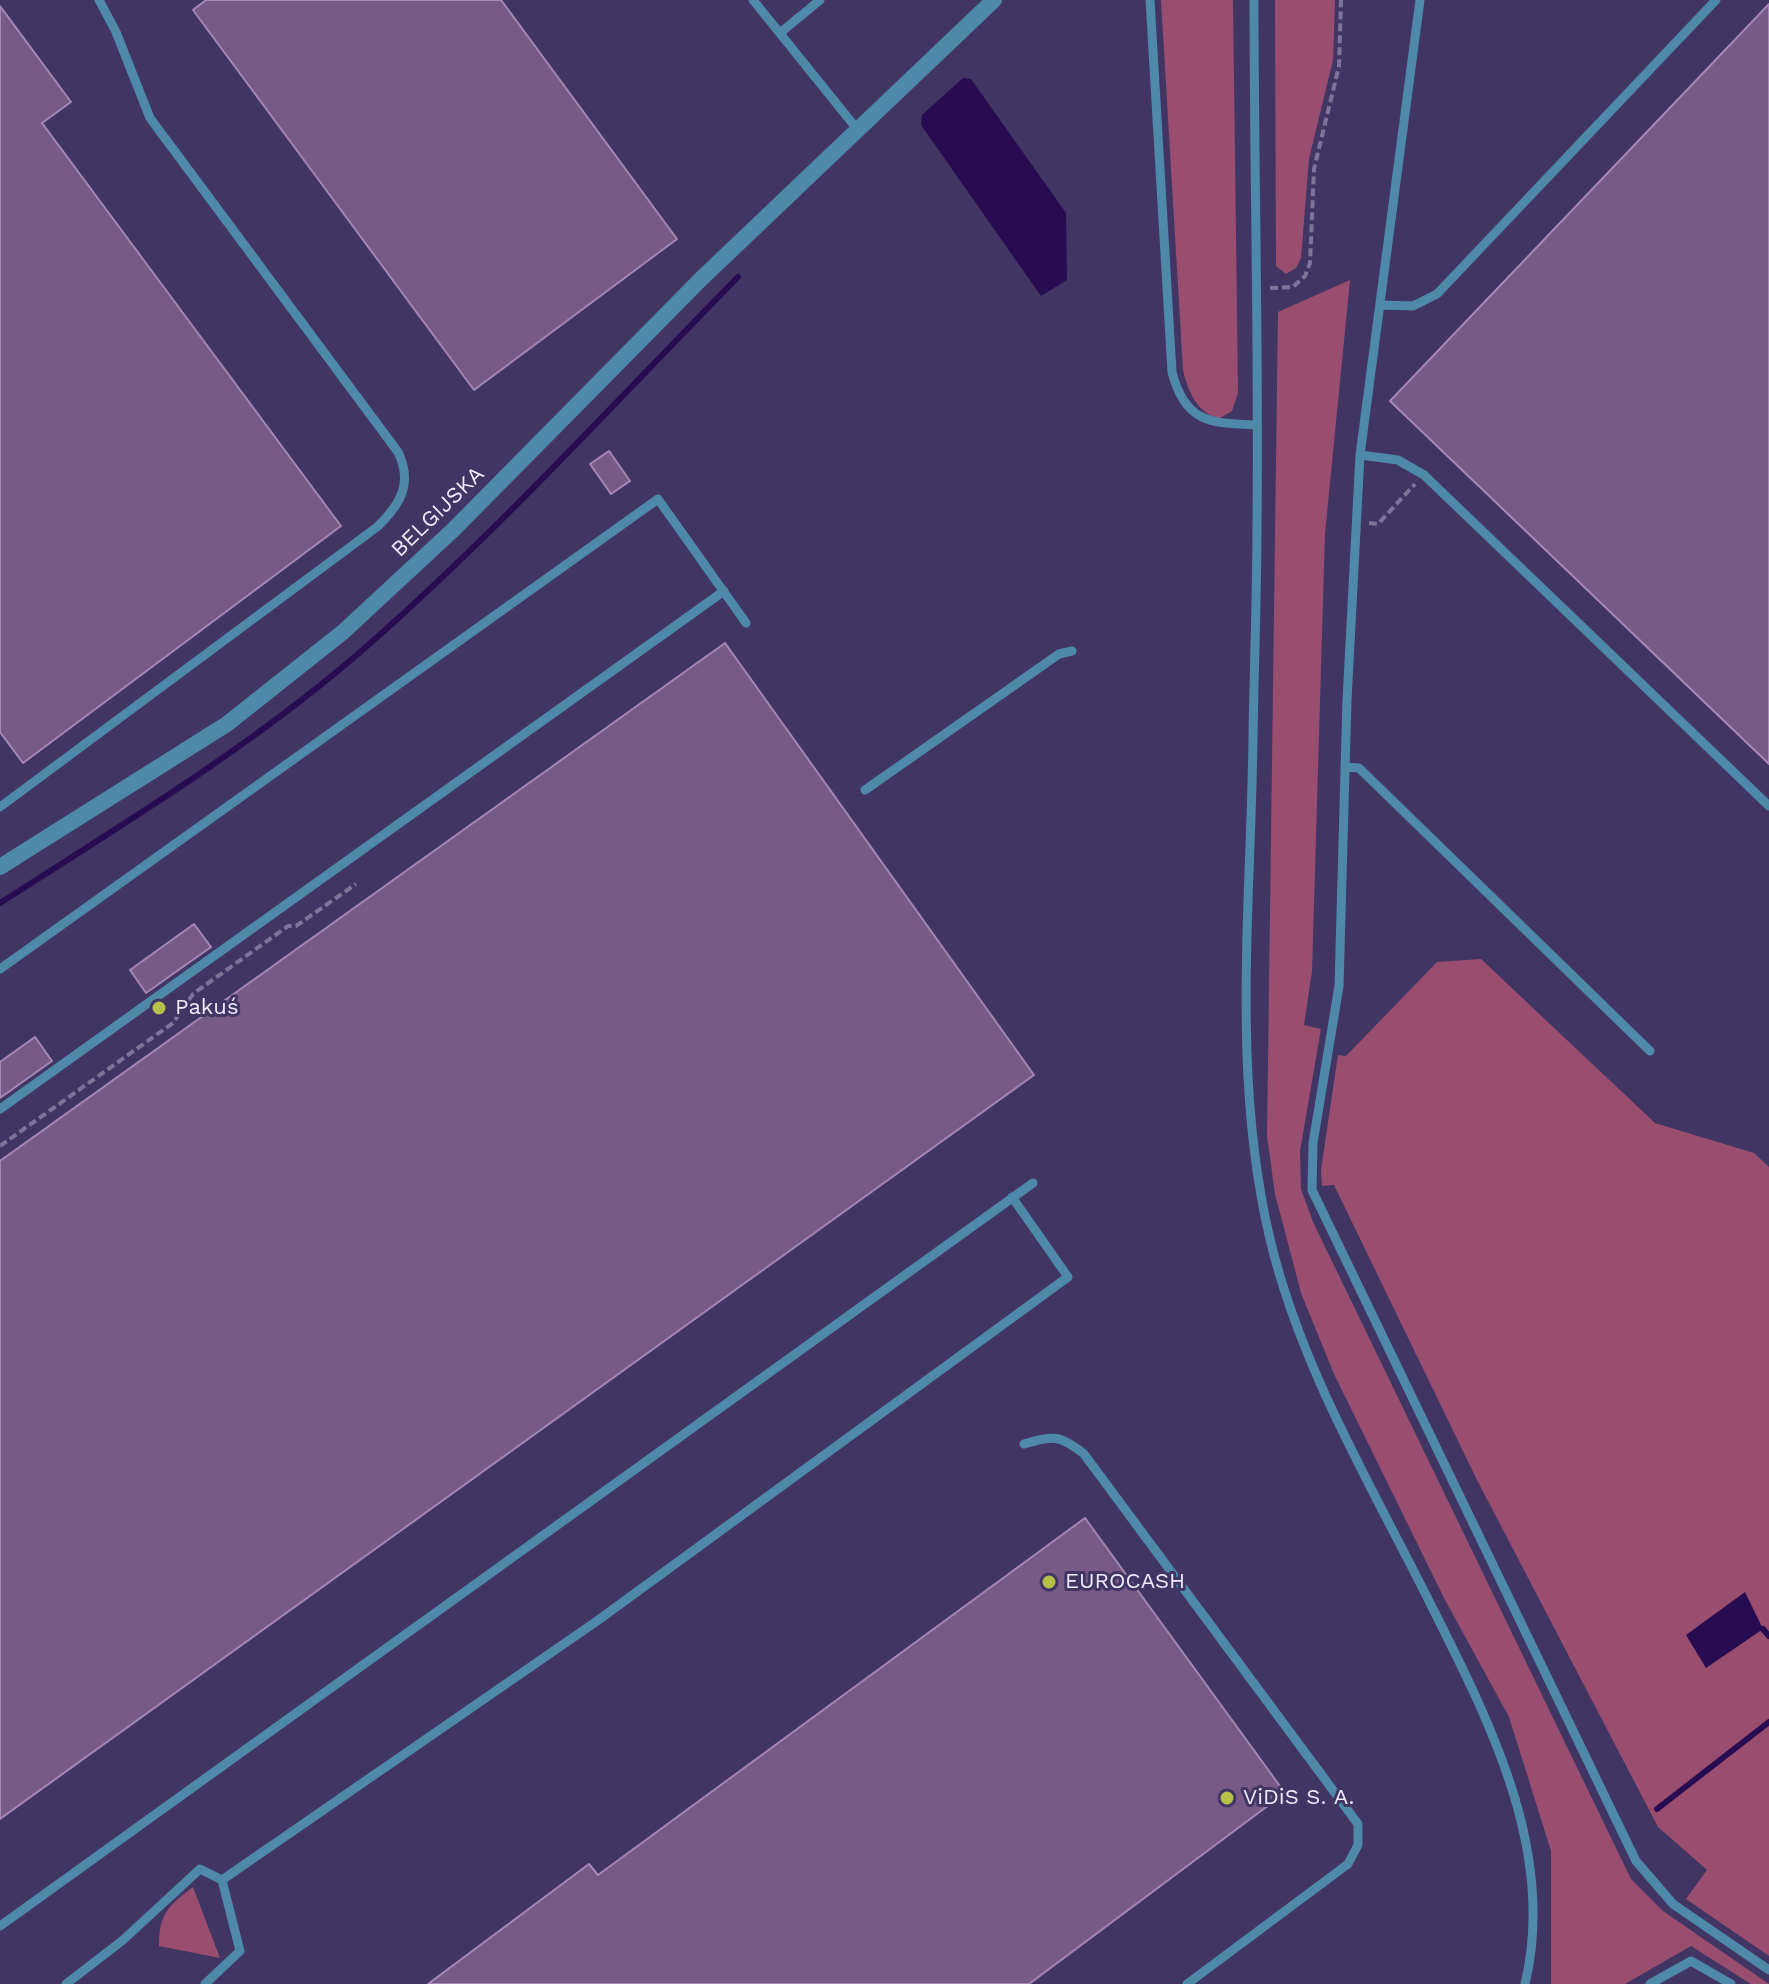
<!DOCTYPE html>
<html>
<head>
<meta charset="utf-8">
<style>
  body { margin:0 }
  canvas { display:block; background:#413563 }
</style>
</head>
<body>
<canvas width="1769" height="1984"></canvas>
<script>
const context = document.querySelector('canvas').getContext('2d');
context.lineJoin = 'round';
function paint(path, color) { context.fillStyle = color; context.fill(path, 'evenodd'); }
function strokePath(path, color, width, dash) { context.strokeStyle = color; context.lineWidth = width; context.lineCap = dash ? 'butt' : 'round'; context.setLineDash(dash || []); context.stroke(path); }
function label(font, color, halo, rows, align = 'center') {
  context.font = font + ' "Work Sans",sans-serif'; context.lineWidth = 6; context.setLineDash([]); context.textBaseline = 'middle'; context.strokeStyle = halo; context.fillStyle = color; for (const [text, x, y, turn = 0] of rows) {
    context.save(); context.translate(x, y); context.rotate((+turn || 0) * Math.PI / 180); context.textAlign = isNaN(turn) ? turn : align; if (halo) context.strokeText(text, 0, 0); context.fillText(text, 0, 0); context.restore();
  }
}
const green = new Path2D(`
  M1161,0h72l5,393 -6,18 -12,7c-23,-4 -32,-27 -37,-48z
  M1275,0h60l-2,60 -24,99 -8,99 -5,10 -10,6 -10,-8z
  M1350,280l-25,254 -13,437 -8,54 17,4 -21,122 1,38 12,33 318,657 32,32 106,73h-18l-60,-38 -66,38h-74v-133l-42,-134 -65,-119 -110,-224 -33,-81 -26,-99 -8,-58 11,-824z
  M1481,959l174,164 99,30 15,14v789l-83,-57 21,-29 -49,-43 -181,-347 -143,-295 -12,1 -1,-16 17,-115 8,1 91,-94z
  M193,1887l27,71 -61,-12c0,-32 9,-40 34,-59z`);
const water = new Path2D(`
  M963,78l8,1 95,134 1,67 -26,16 -120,-171 1,-10z
  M1745,1592l18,37 -57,39 -20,-33z`);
const stream = new Path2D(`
  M0,903c125,-80 254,-158 366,-256 131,-115 250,-246 372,-370
  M1763,1629l6,7
  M1657,1809l112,-87`);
const building = new Path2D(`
  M206,0h295l176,239 -203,151 -281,-380z
  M1769,4v760l-379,-363z
  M0,6l71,96 -29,21 299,403 -318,237 -23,-31z
  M609,451l21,30 -19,13 -21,-30z
  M725,643l309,432 -1034,744v-658z
  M194,924l17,23 -65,46 -16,-23z
  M35,1037l17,24 -52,37v-36z
  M1085,1518l200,275 -256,191h-601l161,-120 9,11z`);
const path = new Path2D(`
  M1270,288l23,-1 12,-11 5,-13 4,-94 25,-103 2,-66
  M1369,523l9,1 37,-40
  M0,1146l173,-123 20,-29 95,-68h8l60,-42`);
const lane = new Path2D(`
  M753,0l104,129
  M1150,0l22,372c13,51 38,51 85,53
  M1254,0c0,174 5,349 3,523 0,72 -3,144 -4,215 -2,167 -22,337 17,501 30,126 98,241 156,356 59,118 132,253 99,389
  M1420,0l-60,455 -13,245 -8,286 -26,157 -1,47 324,671 37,43 96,66
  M780,33l40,-33
  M1380,305l33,1 24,-12 279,-294
  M1360,455l38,5 26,15 345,331
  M1345,767l14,1 291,283
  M865,790l194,-136 13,-3
  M0,807l377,-280c24,-23 36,-44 21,-75l-248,-334 -34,-86 -17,-32
  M0,969l658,-470 88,124
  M0,1109l724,-518
  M1024,1444c29,-8 35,-10 60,10l274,370v21l-10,19 -161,120
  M222,1880l375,-259 471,-344 -56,-80
  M0,1926l1033,-743
  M66,1984l57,-44 77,-71 22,11 18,71 -35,33
  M1650,1984l41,-23 40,23`);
const street = new Path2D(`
  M0,867l227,-143 116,-92 110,-102 249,-252 292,-278`);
const markers = [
  [159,1008,8,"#b7c148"],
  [1049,1582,8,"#b7c148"],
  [1227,1798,8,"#b7c148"]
];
const streetNames = [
  ["BELGIJSKA",438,512,-44]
];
const poiNames = [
  ["Pakuś",175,1008],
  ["EUROCASH",1065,1582],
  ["ViDiS S. A.",1243,1798]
];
paint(green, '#994d6f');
paint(water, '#270c52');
strokePath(stream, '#270c52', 6);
paint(building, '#785a87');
strokePath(building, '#a687b7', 2);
strokePath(path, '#7d7599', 4, [8, 4]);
strokePath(lane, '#4e89a9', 9);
strokePath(street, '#4e89a9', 16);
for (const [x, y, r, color] of markers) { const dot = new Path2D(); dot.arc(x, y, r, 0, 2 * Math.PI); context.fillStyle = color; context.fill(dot); strokePath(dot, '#413563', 3); }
label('22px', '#edeafc', '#413563', streetNames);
label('22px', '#edeafc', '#413563', poiNames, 'left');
</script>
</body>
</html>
